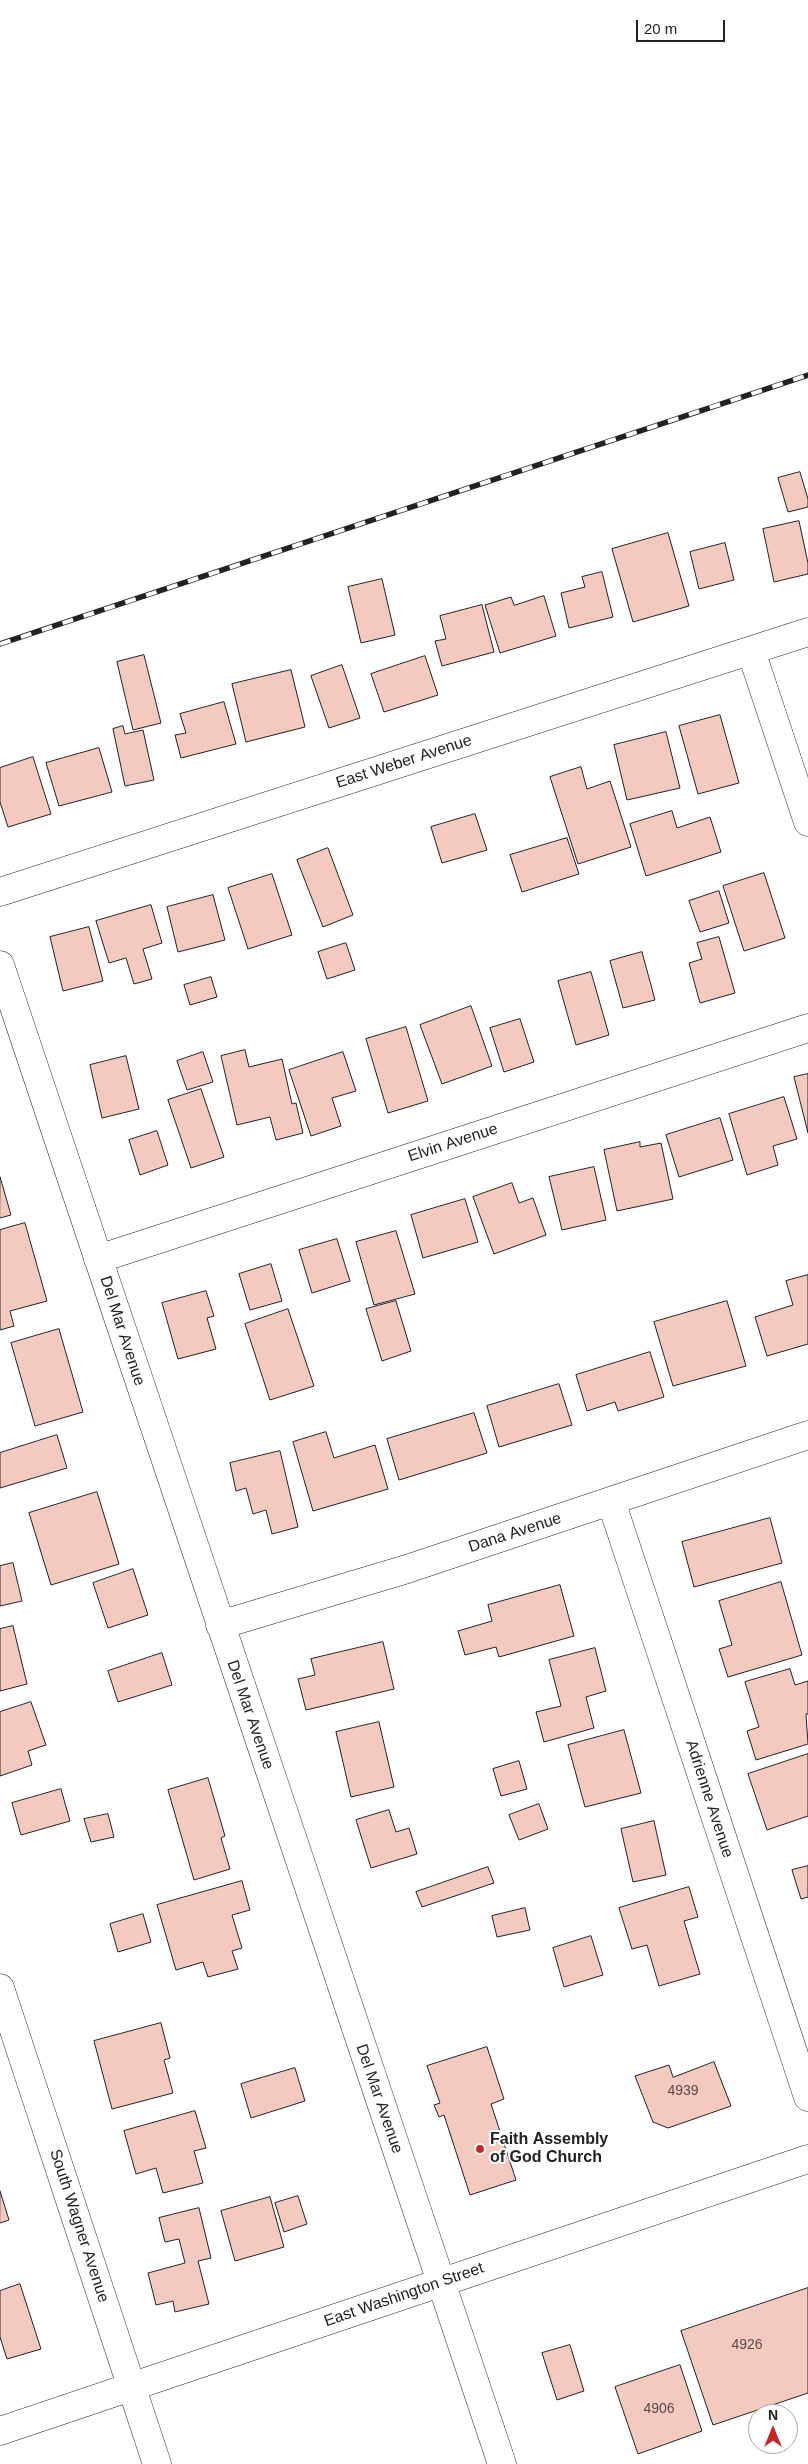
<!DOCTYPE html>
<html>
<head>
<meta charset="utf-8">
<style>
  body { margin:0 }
  #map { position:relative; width:808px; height:2464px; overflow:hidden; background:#fff; font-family:Arial,sans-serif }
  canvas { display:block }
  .north { position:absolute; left:748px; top:2404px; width:50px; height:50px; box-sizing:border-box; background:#fff; border:1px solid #a7a7a7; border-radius:50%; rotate:0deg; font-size:14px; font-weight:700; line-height:20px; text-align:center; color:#222 }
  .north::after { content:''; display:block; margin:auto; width:18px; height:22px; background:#c62828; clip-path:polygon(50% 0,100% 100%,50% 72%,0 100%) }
  .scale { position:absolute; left:636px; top:20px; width:89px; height:22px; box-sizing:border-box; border:2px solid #222; border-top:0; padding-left:6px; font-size:15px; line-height:18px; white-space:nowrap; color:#222; -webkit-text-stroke:4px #fff; paint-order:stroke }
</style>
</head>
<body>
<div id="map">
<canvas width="808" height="2464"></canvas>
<div class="north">N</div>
<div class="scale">20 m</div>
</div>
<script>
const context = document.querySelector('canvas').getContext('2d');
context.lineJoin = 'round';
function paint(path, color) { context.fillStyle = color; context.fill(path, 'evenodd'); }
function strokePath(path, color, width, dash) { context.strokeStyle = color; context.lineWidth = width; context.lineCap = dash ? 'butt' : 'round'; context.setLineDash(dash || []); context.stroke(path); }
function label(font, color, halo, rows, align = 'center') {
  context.font = font + ' Arial,sans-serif'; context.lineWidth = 4; context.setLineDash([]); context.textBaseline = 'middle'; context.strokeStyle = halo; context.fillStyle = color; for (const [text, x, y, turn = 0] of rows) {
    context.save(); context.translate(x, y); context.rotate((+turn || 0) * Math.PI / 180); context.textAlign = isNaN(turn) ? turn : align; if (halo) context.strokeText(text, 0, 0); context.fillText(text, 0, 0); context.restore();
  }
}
const building = new Path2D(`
  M800,472l8,27v8l-20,5 -10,-34z
  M799,521l9,42v11l-34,8 -11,-53z
  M668,533l21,73 -56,16 -21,-73z
  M725,543l9,37 -35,9 -9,-37z
  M602,572l11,45 -44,11 -8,-35 24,-6 -3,-10z
  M382,579l13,56 -34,8 -13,-56z
  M544,596l12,40 -56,17 -15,-48 26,-8 3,8z
  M482,605l12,47 -52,14 -7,-25 11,-2 -6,-23z
  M144,655l17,68 -28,7 -16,-68z
  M425,656l13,39 -54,17 -13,-38z
  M342,665l18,53 -31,10 -18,-52z
  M291,670l14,57 -59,15 -14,-58z
  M224,702l12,42 -55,14 -6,-23 11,-2 -6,-19z
  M720,715l19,68 -41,11 -19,-68z
  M123,726l2,8 18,-4 11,50 -29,6 -12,-57z
  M666,732l14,56 -53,12 -13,-55z
  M99,748l13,44 -53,14 -13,-43z
  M33,757l18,57 -43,13 -8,-25v-34z
  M581,767l6,22 23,-8 21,66 -53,17 -28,-87z
  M672,811l5,17 33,-11 11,35 -75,24 -16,-52z
  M475,814l12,36 -45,13 -11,-36z
  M567,838l12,36 -57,18 -12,-37z
  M328,848l25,67 -30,12 -26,-67z
  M764,873l21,65 -41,13 -21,-65z
  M272,874l20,61 -44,14 -20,-61z
  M719,891l10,32 -29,9 -11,-31z
  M213,895l12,45 -47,12 -11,-45z
  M151,905l11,38 -19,6 9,30 -18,5 -8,-26 -17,5 -13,-42z
  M89,927l14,54 -40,10 -13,-54z
  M719,937l16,56 -35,10 -11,-40 13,-4 -5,-16z
  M346,943l9,27 -28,9 -9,-27z
  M642,952l13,48 -32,8 -13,-47z
  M591,972l18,63 -33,10 -18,-64z
  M211,977l6,20 -27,8 -6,-20z
  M471,1006l21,60 -50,18 -22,-59z
  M520,1019l14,43 -30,10 -14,-44z
  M406,1027l22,74 -40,12 -22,-74z
  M245,1050l4,17 33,-8 10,45 4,-1 7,30 -27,7 -6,-23 -33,8 -16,-69z
  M203,1052l10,30 -26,8 -10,-29z
  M343,1052l13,39 -24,7 9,28 -30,10 -22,-66z
  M126,1056l13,53 -37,9 -12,-53z
  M808,1074v59l-14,-56z
  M201,1089l23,68 -33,11 -23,-68z
  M784,1097l13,42 -24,7 5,19 -31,10 -18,-61z
  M720,1118l13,42 -54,17 -13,-42z
  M157,1131l11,34 -28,10 -11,-35z
  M640,1142v5l21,-4 12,56 -56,12 -13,-61z
  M594,1167l12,53 -44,10 -13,-53z
  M0,1177l11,38 -11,3z
  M512,1183l7,20 14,-5 13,37 -52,19 -21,-57z
  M465,1199l13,43 -55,16 -12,-43z
  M25,1223l22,78 -37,10 4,15 -14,4v-100z
  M396,1231l19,63 -41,11 -18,-63z
  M337,1239l13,42 -38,12 -13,-43z
  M271,1264l11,37 -32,9 -11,-36z
  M808,1275v69l-41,12 -12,-39 38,-12 -7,-24z
  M206,1291l8,25 -7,2 9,31 -38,10 -16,-56z
  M396,1301l15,50 -29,10 -16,-52z
  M727,1301l19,65 -73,20 -19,-64z
  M288,1309l26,77 -44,14 -25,-76z
  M59,1329l24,83 -48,14 -24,-83z
  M650,1352l14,45 -46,14 -3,-9 -28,9 -11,-36z
  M559,1384l13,41 -73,22 -12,-41z
  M474,1413l13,40 -88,27 -12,-41z
  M326,1432l8,26 41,-13 13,44 -75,22 -20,-69z
  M57,1435l10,33 -67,20v-35z
  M280,1451l18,76 -26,7 -6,-24 -13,4 -7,-26 -10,3 -6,-28z
  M97,1492l22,72 -68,21 -22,-72z
  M770,1518l12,45 -88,24 -12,-45z
  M13,1563l9,38 -22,5v-40z
  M133,1569l15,46 -40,13 -15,-45z
  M781,1582l21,73 -74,22 -9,-28 13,-4 -13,-44z
  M560,1585l14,51 -75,21 -3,-10 -31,8 -7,-24 34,-10 -4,-16z
  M13,1626l14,58 -27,7v-62z
  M383,1642l11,47 -88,21 -8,-31 17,-4 -4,-16z
  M595,1648l11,43 -20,6 8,31 -50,14 -8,-30 25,-6 -12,-46z
  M162,1653l10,32 -54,17 -10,-31z
  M790,1669l5,16 13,-4v33h-2l2,30 -52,16 -9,-29 12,-4 -14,-45z
  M31,1702l15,43 -18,6 4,14 -32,11v-64z
  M379,1722l15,65 -43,10 -15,-65z
  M624,1730l17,63 -56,14 -17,-62z
  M808,1754v62l-41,14 -19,-56z
  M519,1761l8,28 -26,7 -8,-27z
  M208,1778l17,58 -4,2 9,31 -36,11 -26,-90z
  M61,1789l9,32 -49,14 -9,-32z
  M539,1804l9,25 -29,11 -10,-25z
  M389,1810l7,22 13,-4 8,26 -46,14 -15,-48z
  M108,1814l6,23 -23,5 -7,-23z
  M654,1821l12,54 -33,7 -12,-53z
  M808,1866v31l-7,2 -9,-29z
  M488,1867l6,16 -72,24 -6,-15z
  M242,1881l8,29 -18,5 10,33 -10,3 6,18 -30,8 -5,-15 -27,8 -19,-65z
  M689,1887l9,30 -14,4 16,53 -41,12 -12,-41 -15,4 -13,-41z
  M525,1908l5,22 -33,7 -5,-21z
  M143,1914l8,28 -33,10 -8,-28z
  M591,1936l12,39 -39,12 -11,-39z
  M161,2023l9,35 -6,2 9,33 -61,16 -18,-68z
  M487,2047l17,52 -13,5 25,76 -46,15 -26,-80 -5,2 -5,-12 6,-2 -13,-37z
  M714,2062l17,44 -63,22 -15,-6 -18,-46 34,-11 4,12z
  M295,2068l10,33 -54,17 -10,-34z
  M195,2111l11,37 -12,3 9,32 -40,10 -7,-25 -20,6 -12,-43z
  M0,2191l9,29 -9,3z
  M298,2196l9,28 -23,8 -9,-29z
  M270,2197l14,50 -49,14 -14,-50z
  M199,2208l12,50 -13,3 11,43 -34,8 -2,-11 -17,4 -8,-32 37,-10 -6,-24 -14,3 -6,-24z
  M20,2284l21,65 -34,10 -7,-22v-46z
  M808,2288v105l-95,32 -32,-94z
  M570,2345l14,46 -27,9 -15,-47z
  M680,2365l22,66 -64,23 -23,-67z`);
const minor = new Path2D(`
  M751,651l57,171
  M0,892l808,-260
  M0,965l502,1499
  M98,1259l710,-231
  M611,1501l197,596
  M220,1625l187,-56 401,-134
  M0,1988l157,476
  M0,2431l808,-272`);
const rail = new Path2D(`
  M0,644l808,-269`);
const markers = [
  [480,2149,5,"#c62828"]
];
const numberNames = [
  ["4939",683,2091],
  ["4926",747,2345],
  ["4906",659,2409]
];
const streetNames = [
  ["East Weber Avenue",404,762,-18],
  ["Elvin Avenue",453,1143,-18],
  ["Del Mar Avenue",122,1331,72],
  ["Dana Avenue",515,1533,-18],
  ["Del Mar Avenue",250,1715,71],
  ["Adrienne Avenue",709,1799,72],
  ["Del Mar Avenue",379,2099,71],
  ["South Wagner Avenue",79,2226,72],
  ["East Washington Street",404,2295,-19]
];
const poiNames = [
  ["Faith Assembly",490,2140],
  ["of God Church",490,2158]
];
paint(building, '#f3c9c0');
strokePath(building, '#222', 1);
strokePath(minor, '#222', 29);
strokePath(minor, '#fff', 28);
strokePath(rail, '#222', 5.5);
strokePath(rail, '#fff', 4, [11]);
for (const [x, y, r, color] of markers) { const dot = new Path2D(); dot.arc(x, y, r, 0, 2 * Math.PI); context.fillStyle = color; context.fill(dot); strokePath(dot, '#fff', 2); }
label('14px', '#564c4a', null, numberNames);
label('16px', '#222', '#fff', streetNames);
label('bold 16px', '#222', '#fff', poiNames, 'left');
</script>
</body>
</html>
